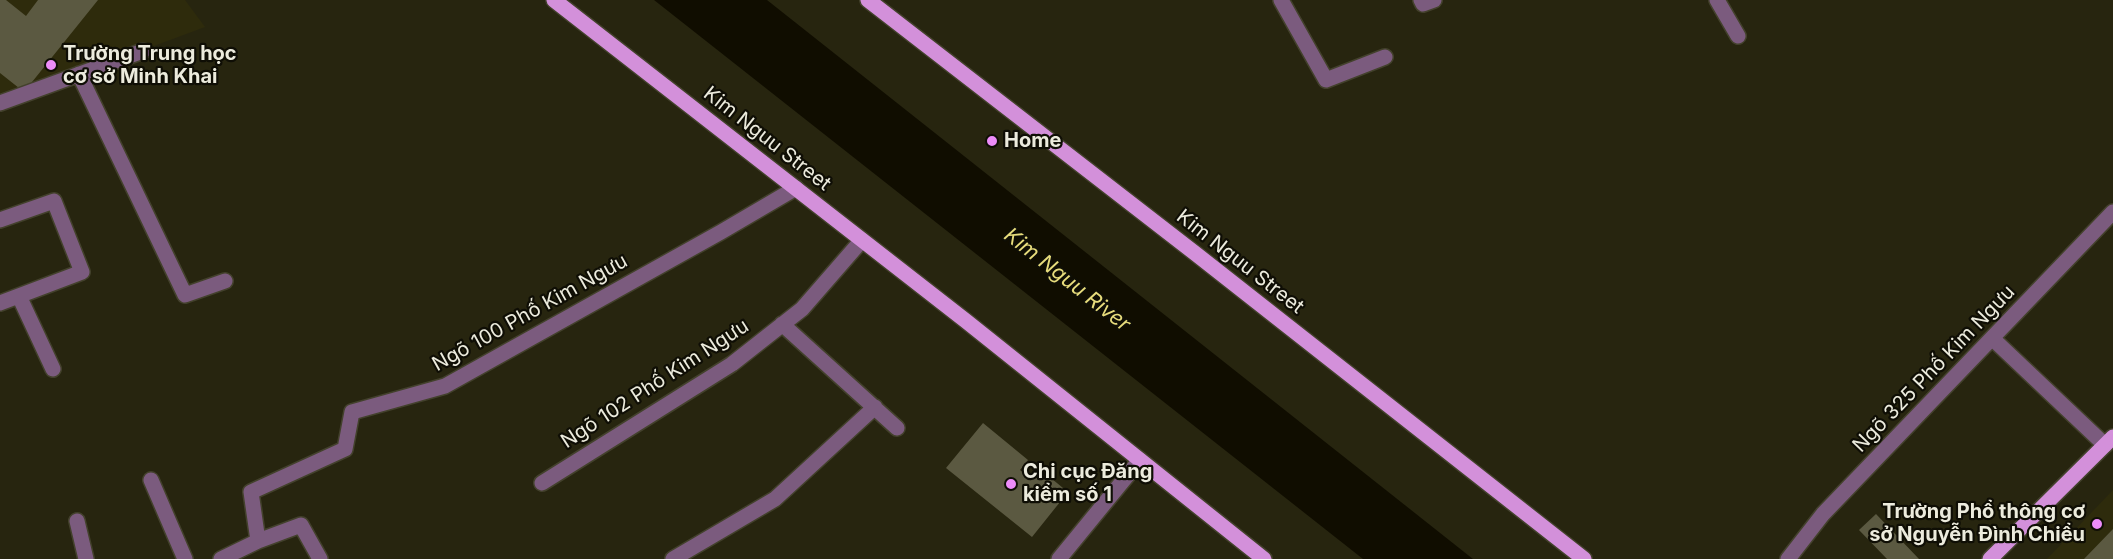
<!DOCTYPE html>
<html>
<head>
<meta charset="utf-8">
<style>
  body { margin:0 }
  canvas { display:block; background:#27250f }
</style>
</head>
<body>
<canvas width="2113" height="559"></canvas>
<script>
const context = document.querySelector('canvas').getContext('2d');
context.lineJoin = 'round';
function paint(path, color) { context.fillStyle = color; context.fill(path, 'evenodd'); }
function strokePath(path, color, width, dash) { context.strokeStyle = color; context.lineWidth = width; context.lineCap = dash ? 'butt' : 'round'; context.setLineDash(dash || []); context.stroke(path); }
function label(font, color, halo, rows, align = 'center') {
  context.font = font + ' Inter,sans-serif'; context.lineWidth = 4.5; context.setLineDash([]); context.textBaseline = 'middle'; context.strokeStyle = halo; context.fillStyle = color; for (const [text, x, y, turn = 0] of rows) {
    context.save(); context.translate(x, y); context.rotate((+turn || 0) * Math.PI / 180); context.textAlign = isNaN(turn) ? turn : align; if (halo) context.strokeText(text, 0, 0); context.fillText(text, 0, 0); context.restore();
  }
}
const built = new Path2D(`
  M0,0h185l20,27 -205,76z
  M2113,490v69h-66z`);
const water = new Path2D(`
  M654,0h113l706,559h-110z`);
const building = new Path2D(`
  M0,0h6l20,16 12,-16h60l-74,92 -24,-19z
  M983,423l45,37 -8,10 12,9 8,-10 23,19 -8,10 5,4 -28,35 -86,-69z
  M1876,514l43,45h-32l-28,-29z
  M2113,529v30h-29z`);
const minor = new Path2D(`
  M1281,0l45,80 59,-23
  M1421,0l2,4 11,-4
  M1717,0l21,36
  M79,74l106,221 40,-14
  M0,103l143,-52
  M0,220l54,-19 28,71 -82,31
  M19,296l34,73
  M782,324l115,104
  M1993,339l112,106
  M151,480l34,79
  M542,483l190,-119 70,-55 60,-69
  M77,521l9,38
  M258,541l43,-16 19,34
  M221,559l37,-18 -7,-49 94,-43 7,-37 93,-26 276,-154 75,-44
  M673,559l102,-60 100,-92
  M1059,559l81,-99
  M1788,559l35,-45 290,-302`);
const major = new Path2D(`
  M554,0l412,321 298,238
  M868,0l328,254 388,305
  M1990,559l123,-122`);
const markers = [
  [51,65,6,"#ed8cf9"],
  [992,141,6,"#ed8cf9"],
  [1011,484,6,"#ed8cf9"],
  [2097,524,6,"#ed8cf9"]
];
const poiNames = [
  ["Trường Trung học",63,54],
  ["cơ sở Minh Khai",63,77],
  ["Home",1004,141],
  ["Chi cục Đăng",1023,472],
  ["kiểm số 1",1023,495],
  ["Trường Phổ thông cơ",2085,512,"right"],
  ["sở Nguyễn Đình Chiểu",2085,535,"right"]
];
const streetNames = [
  ["Kim Nguu Street",767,139,38],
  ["Kim Nguu Street",1240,262,38],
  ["Ngõ 100 Phố Kim Ngưu",530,313,-29],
  ["Ngõ 325 Phố Kim Ngưu",1934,369,-46],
  ["Ngõ 102 Phố Kim Ngưu",655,384,-33]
];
const waterNames = [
  ["Kim Nguu River",1067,280,38]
];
paint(built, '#2e2b0c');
paint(water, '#100d00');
paint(building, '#5b5941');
strokePath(minor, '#43412c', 18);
strokePath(major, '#43412c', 18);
strokePath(minor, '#7b5b7e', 15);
strokePath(major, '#d390da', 15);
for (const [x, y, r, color] of markers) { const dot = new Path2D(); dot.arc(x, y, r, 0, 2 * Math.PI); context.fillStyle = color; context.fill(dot); strokePath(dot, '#0f0e05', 2); }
label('bold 20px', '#ecebdd', '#0f0e05', poiNames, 'left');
label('20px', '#ecebdd', '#0f0e05', streetNames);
label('italic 21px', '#e7dc7c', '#0f0e05', waterNames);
</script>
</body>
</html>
